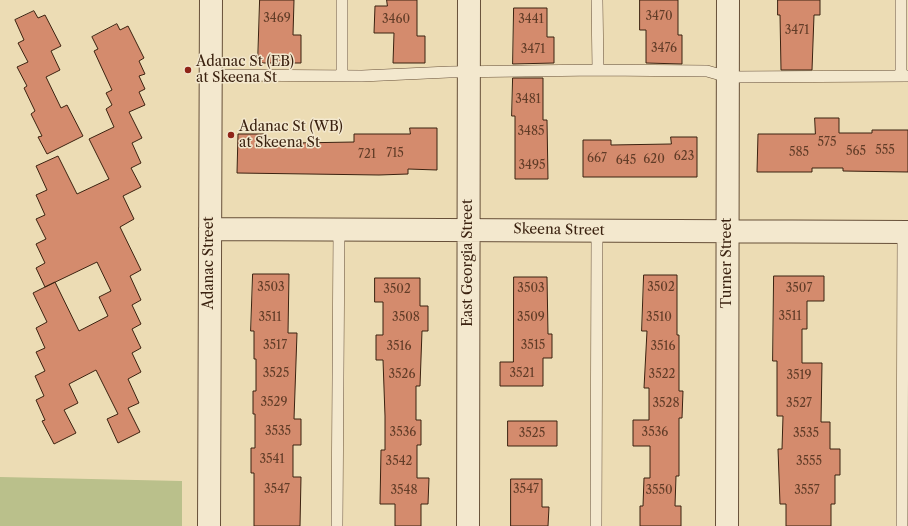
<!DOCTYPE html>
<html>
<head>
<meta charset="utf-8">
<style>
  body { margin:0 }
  canvas { display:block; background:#ecdcb4 }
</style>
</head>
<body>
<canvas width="908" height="526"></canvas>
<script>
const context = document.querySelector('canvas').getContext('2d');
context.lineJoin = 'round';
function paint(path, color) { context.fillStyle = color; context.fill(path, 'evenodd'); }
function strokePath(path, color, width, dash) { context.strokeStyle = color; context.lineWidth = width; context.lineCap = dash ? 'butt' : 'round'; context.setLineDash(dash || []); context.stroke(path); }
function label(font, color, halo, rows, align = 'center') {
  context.font = font + ' "Libre Caslon Text",serif'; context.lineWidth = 3; context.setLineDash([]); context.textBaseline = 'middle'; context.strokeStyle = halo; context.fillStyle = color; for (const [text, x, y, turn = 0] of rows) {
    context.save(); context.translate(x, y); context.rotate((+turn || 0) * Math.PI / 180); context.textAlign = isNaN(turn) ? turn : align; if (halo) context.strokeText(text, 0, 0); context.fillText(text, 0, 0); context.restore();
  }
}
const green = new Path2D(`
  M0,477l182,4v45h-182z`);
const building = new Path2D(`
  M260,0h34l-1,35h8v28h-43z
  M387,0h30v36h8v27h-32l1,-30h-20l1,-27h12z
  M640,0h38v35h4v29l-36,-1v-33h-6z
  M778,0h42v15h-6l-2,55h-31l-1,-55h-2z
  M514,8h33v29h7v26l-41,1z
  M34,11l4,7 7,-3 16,31 -10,5 9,19 -14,7 15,31 6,-3 16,31 -36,18 -9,-17 4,-1 -11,-22 4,-3 -11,-23 3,-2 -10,-19 11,-5 -10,-19 6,-3 -9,-20z
  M117,24l3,6 8,-4 16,32 -5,3 6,13 -6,2 6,13 -6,3 6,13 -16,7 13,26 -10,5 9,20 -10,5 10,19 -18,9 11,23 -14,8 21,43 -11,6 11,24 -9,5 9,19 -9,5 9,19 -9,5 9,19 -13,7 11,24 -11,5 12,24 -22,11 -11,-24 11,-5 -22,-44 -27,14 9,19 -14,7 12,23 -22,11 -12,-23 3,-1 -9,-20 8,-4 -9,-20 10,-5 -9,-19 9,-4 -9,-20 11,-6 -14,-29 22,-11 24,49 29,-15 -9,-19 12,-6 -14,-29 -52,25 -9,-19 9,-5 -9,-19 10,-5 -10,-20 9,-4 -9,-20 11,-5 -11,-24 22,-10 19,38 32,-15 -20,-40 25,-12 -8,-18 6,-4 -6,-12 6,-3 -18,-39 4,-2 -6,-12z
  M513,78h30v42h4l1,59h-33v-63h-3z
  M815,118h24v15h33v-3h36v42l-65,-1v-3h-31v4h-55l1,-38h57z
  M410,128h27v42l-29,-1v5l-29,1 -142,-2 1,-39h26v6h31v3l59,-1v-8h56z
  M671,137h26v40h-114v-37h28v5l60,-1z
  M253,274h36l-1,59h9l-3,86h7v26h-8v32h8l-1,49h-46v-53h-3v-25h4v-34h-2v-23h3v-32h-2v-28h-3z
  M644,275h33v60h2v56h4l-1,27h-3v58h-3l-1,30h6v20h-41v-20h3l1,-28h6v-32h-17v-26h16v-32h-5l3,-57h-5z
  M774,276h50v25h-17v28h-5v34h20l-1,59h9v27h10v26h-5v29h-4v22h-45v-22h-6l-2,-55h4l1,-33h-6v-55h-4z
  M514,277h33l1,57h4v24h-9v28h-43v-24h13z
  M375,278h45v28h8v25h-6l-2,55h-4v34h5v25h-4v33h12l-1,26h-7v22h-26v-22h-15l1,-54h4v-34l-2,-56h-7v-25h7v-33h-8z
  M508,421h49v25h-49z
  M511,479h31v28h7l-1,19h-37z`);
const service = new Path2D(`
  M597,0l1,70
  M901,0v76
  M210,75l152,1 87,-4 149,-2 109,1 21,6 180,-1
  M342,76v-76
  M337,526l2,-297
  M596,526l1,-295
  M902,526l1,-294`);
const minor = new Path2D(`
  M210,229l698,3
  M209,526l2,-526
  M468,526l1,-526
  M727,526l1,-526`);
const markers = [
  [188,70,4,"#8f2418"],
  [231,135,4,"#8f2418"]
];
const numberNames = [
  ["3470",659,17],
  ["3469",277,19],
  ["3460",396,20],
  ["3441",531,20],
  ["3471",797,31],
  ["3476",664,49],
  ["3471",533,50],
  ["3481",528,100],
  ["3485",531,132],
  ["575",827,143],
  ["555",885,151],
  ["565",856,152],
  ["585",799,153],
  ["715",395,154],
  ["721",367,155],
  ["623",684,157],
  ["667",597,159],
  ["620",654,160],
  ["645",626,161],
  ["3495",532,166],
  ["3503",271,288],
  ["3502",661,288],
  ["3503",531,289],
  ["3507",799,289],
  ["3502",397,290],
  ["3511",790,317],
  ["3511",270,318],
  ["3508",406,318],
  ["3509",531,318],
  ["3510",659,318],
  ["3517",275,346],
  ["3515",533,346],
  ["3516",399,347],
  ["3516",663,347],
  ["3525",276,374],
  ["3521",522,374],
  ["3526",402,375],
  ["3522",662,375],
  ["3519",799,376],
  ["3529",274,403],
  ["3528",666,404],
  ["3527",799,404],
  ["3535",278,432],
  ["3536",403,433],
  ["3536",655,433],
  ["3525",532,434],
  ["3535",806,434],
  ["3541",272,460],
  ["3542",399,462],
  ["3555",809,462],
  ["3547",277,490],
  ["3547",526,490],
  ["3548",404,491],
  ["3550",659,491],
  ["3557",807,491]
];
const poiNames = [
  ["Adanac St (EB)",196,62],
  ["at Skeena St",196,78],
  ["Adanac St (WB)",239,127],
  ["at Skeena St",239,143]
];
const streetNames = [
  ["Skeena Street",559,230,1],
  ["Adanac Street",209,263,-90],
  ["East Georgia Street",468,263,-90],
  ["Turner Street",727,263,-90]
];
paint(green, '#bac08b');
paint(building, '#d48b6d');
strokePath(building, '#3b2210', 1);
strokePath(service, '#675039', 12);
strokePath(minor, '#675039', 24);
strokePath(service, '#f3e8ce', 11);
strokePath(minor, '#f3e8ce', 22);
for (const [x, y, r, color] of markers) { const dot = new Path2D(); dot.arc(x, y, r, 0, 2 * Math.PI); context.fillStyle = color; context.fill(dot); strokePath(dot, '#f3e8ce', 1.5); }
label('12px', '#613c27', null, numberNames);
label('14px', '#3b2210', '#f3e8ce', poiNames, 'left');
label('14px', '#3b2210', '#f3e8ce', streetNames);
</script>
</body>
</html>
